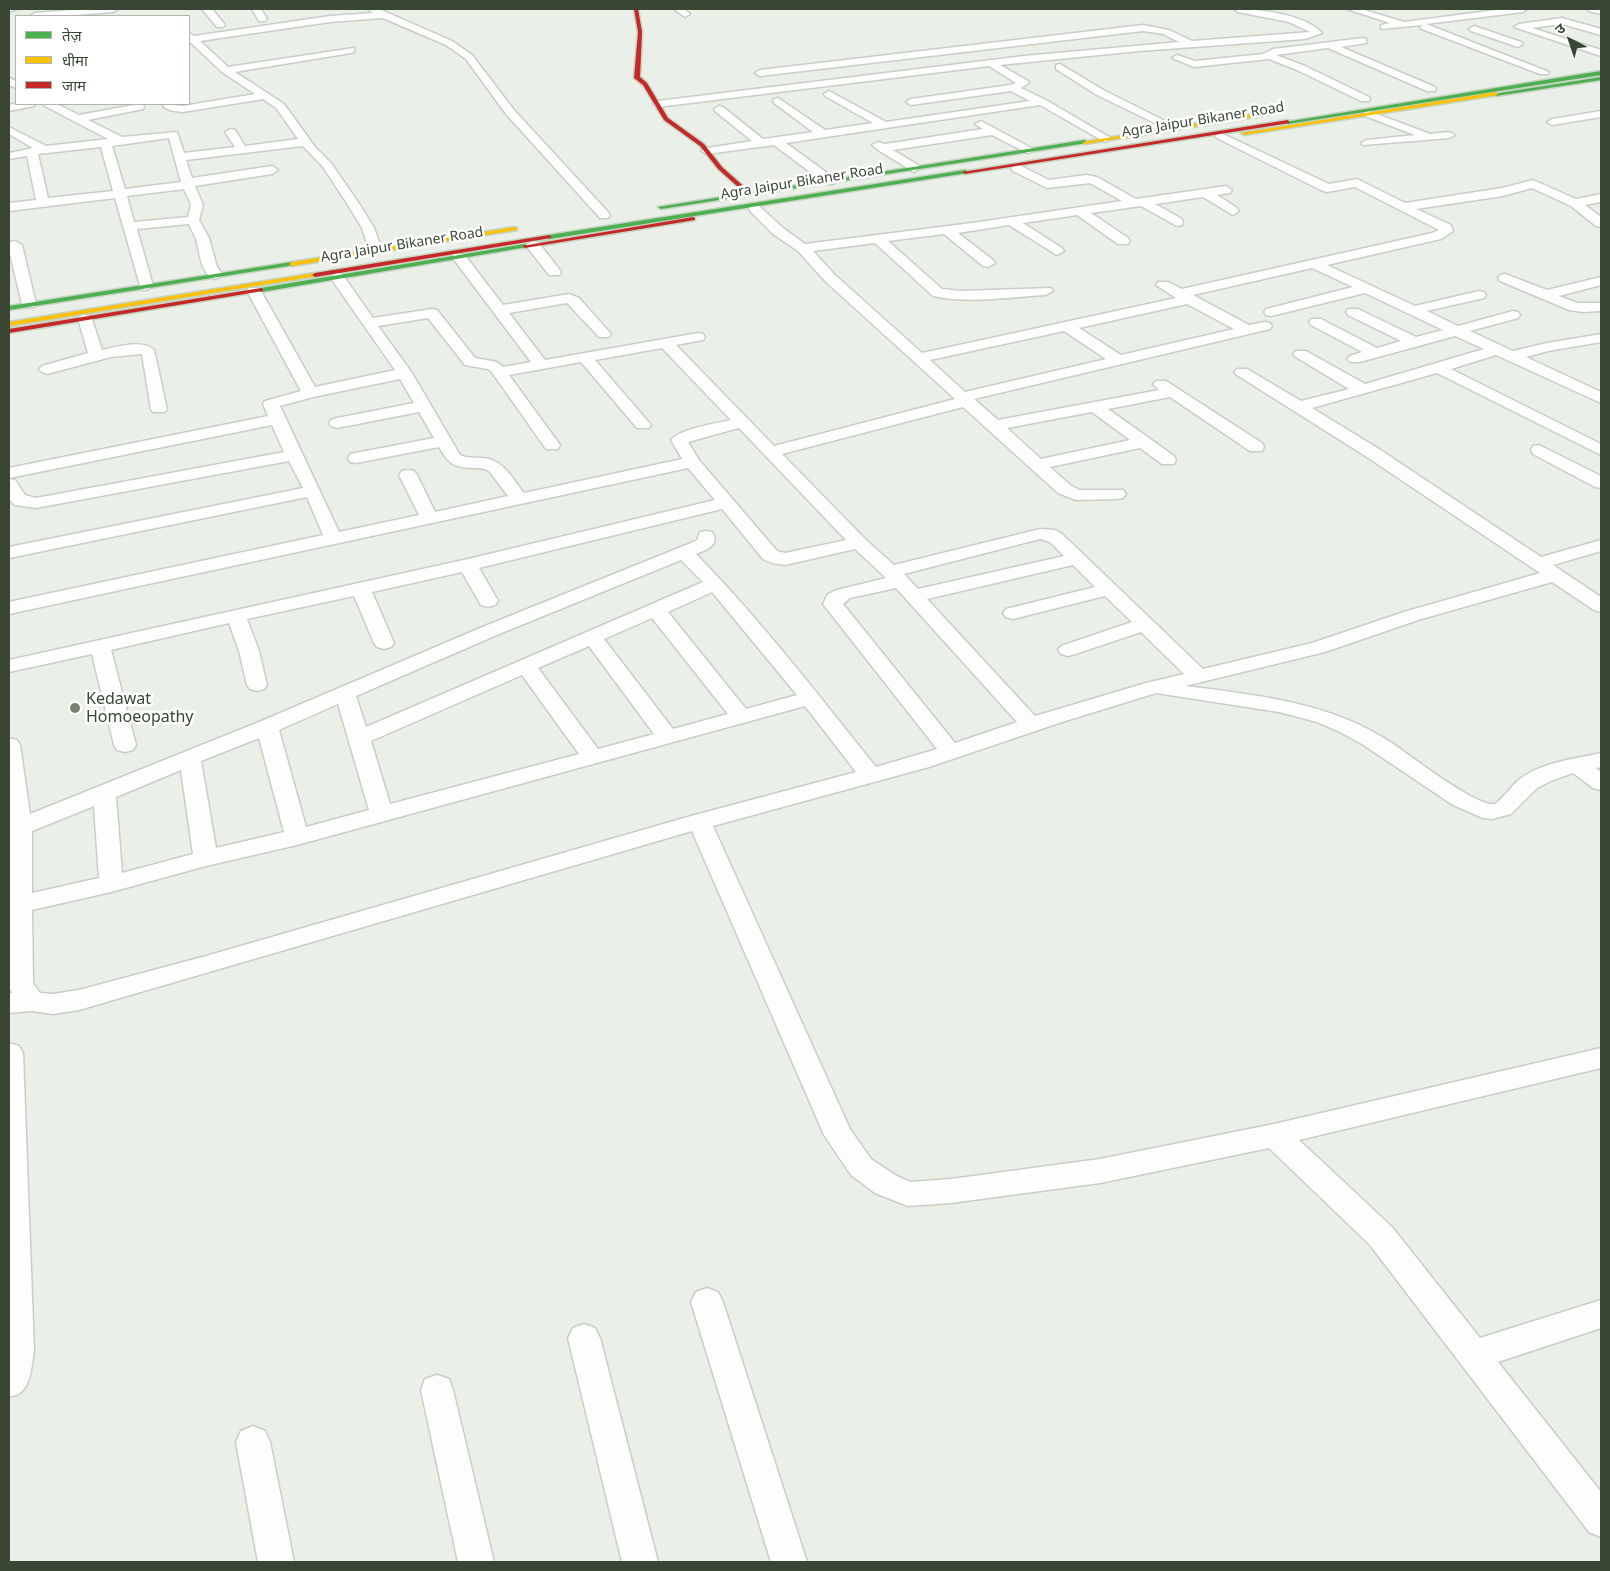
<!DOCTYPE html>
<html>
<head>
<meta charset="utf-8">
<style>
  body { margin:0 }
  #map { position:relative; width:1610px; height:1571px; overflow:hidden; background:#eaf0e8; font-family:"Noto Sans","Noto Sans Devanagari",sans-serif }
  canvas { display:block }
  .frame { position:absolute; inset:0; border:10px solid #3a4634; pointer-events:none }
  .legend { position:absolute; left:15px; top:15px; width:175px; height:90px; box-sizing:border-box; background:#fff; border:1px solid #b0b5ae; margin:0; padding:6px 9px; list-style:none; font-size:15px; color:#3a4634 }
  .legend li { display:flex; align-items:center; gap:10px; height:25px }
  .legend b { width:25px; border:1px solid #b0b5ae }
  .north { position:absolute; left:1545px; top:15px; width:50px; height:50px; -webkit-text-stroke:4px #fff; paint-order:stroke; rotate:319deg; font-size:14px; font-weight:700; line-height:20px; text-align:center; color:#3a4634 }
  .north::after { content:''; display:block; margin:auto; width:18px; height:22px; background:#3a4634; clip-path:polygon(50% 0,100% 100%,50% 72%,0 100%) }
</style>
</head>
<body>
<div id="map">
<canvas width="1610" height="1571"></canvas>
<div class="frame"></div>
<ul class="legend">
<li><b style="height:6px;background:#4caf50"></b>तेज़</li>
<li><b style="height:6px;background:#ffc107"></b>धीमा</li>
<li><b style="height:6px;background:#c62828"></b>जाम</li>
</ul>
<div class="north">उ</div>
</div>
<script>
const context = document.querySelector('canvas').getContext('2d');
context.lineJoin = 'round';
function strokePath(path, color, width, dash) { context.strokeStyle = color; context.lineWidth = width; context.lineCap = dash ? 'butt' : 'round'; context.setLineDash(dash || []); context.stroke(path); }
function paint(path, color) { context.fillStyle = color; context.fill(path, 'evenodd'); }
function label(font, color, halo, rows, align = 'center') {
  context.font = font + ' "Noto Sans",sans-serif'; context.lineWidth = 5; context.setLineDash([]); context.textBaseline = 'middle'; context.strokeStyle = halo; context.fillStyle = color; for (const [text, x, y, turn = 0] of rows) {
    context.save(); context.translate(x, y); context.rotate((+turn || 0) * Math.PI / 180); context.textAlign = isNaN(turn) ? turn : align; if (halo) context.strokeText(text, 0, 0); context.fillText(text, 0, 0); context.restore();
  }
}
const street = new Path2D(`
  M9,9h8l-8,3z
  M85,9h33l-5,3 -50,4h-33l5,-3z
  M202,9h10l13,16 -2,2h-6z
  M252,9h9l6,10 -2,2h-6z
  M368,9h11l73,32 20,14 42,55 94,102 2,3 -2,3h-8l-94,-104 -40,-55 -20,-14 -63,-27 -53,4 -130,19 28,26 126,-19v4l-3,1 -116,19 49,32 31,43 16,16 29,42 14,23 8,22 -2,3h-10l-8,-25 -14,-23 -25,-38 -20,-21 -117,14 6,18 80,-12 6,4 -6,4 -77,12 8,19 -4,15 10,18 8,29 6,8 -7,4c-16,-4 -16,-27 -20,-40 -2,-5 -5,-10 -7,-15l-52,5 16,57 -7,4 -5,-1 -26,-91 -106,13v-8l27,-3 -9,-44 -18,3v-6l24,-5 -24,-14v-7l37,19 62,-7 -63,-33 -1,-2h13l22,11 60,-11 4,1 1,2 -1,2 -55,11 34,17 55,-5 7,21 51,-6 -10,-15 6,-3 4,1 10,16 53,-7 -22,-31 -13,-9 -80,13c-8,-1 -17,-1 -21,-8l21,2 72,-12 -33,-22 -33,-31v-8l5,3 136,-20 43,-3zM169,138l12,44 -56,7 -13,-43zM101,147l12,44 -65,7 -10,-44zM184,189l7,16 -3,12 -54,5 -7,-26z
  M674,9h10l6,5 -5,3z
  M1234,9c24,0 71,5 88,24l-17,6 -166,12 -139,14 28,16 1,2 -8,5 25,12 63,37 2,2 -6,3 -65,-37 -254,38 48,35 2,3 -2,3h-8l-52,-39 -67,9 -6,-3 6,-3 45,-7 -37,-30 -1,-2 5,-3 4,1 40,32 50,-7 -39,-29 -1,-2 1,-2 4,-1 47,32 48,-7 -48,-27 -1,-2 5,-3 57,31 144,-21 -19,-10 -100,14 -5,-3 5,-3 99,-14 6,-2 -27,-17 -331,41 -5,-3 5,-3 366,-45 155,-14 -16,-8 -20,-3 -383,45 -5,-3 5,-3 383,-45 26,5 23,11 118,-9 -21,-10 -51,-10z
  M1347,9h14l43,13 100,-13h23l-4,3 -97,12 123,48 -1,2h-8l-118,-45 -2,-2 3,-2 -42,4v-4l9,-2z
  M1587,9h14v5l-12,-3z
  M1562,18l39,11v6l-39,-11 -30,4 69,22v6l-87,-29 5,-3z
  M1474,26l47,16 2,2 -5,3 -3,-1 -44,-15 -2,-2z
  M1363,38l3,1v4l-25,4 94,40 1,2 -1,2h-8l-99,-43 -52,7 29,11 64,31 1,2 -1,2h-8l-64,-31 -28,-11 -75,8 -22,-9 5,-3 18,6 68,-7 10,-5z
  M1060,64l45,27 74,37 -6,3 -4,-1 -72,-35 -41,-26v-4z
  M9,78l7,3v7l-7,-3z
  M16,103v1h19l-1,2 -25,5v-6z
  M1369,111l61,23 19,-2 6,3 -6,3 -86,7 -2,-2 6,-3 48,-5 -50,-19 -1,-2 1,-2z
  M1601,111v6l-49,8 -5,-3 5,-3z
  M981,121l54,29 -6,3 -4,-1 -33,-17 -99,15 25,15 2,3 -6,4 -36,-22 -6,-5 6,-3 7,2 98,-15 -8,-5z
  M1221,133l108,51 28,-5 48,24 97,-15 31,-8 43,19 25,-5v8l-16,3 16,12v10l-5,-1 -25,-20 -39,-18 -29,8 -87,13 35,16 2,6 -12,8 -114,26 88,41 64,-15 5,1 2,3 -2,3 -57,13 31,15 55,-15 5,1 2,3 -2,3 -48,13 43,20 34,-8 54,-9v8l-53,9 -22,6 75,35v11l-105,-48 -45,14 150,75v11l-164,-82 -125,35 67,41 162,108 60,-17v11l-48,14 48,32v15l-7,-2 -42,-28 -134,38 -93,32 -140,34c72,9 145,16 207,57 17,12 86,65 103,61 10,-7 16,-18 25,-25 22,-17 55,-20 81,-26v14l-5,1 5,4v18l-8,-2 -20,-15 -20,7 -16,8 -26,26 -19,5 -9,-1 -30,-13 -91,-61 -24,-13 -21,-9 -38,-10 -123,-19 -94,29 -133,45 -216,59 137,303 21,30 24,16 15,7 41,-3 149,-20 174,-35 327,-76v20l-302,72 93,87 88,111 121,-38v28l-103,34 103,130v45l-12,-5 -219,-287 -101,-97 -169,35 -149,20 -43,3 -33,-13 -24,-18 -27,-40 -132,-304 -613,179 -26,4 -21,-3 -23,2v-20h3l-3,-6v-249l8,2 3,5 10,69 229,-92 226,-96 206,-83 6,-3 3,-8 6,-1 6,1c9,13 -6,18 -16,22 65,66 122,141 180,213l61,-18 -114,-145 5,-10 9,-4 49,-12 -31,-29 -70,16 -13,-2 -9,-4 -41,-50 -243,59 19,33 -3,4 -7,2 -7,-2 -19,-33 -90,20 22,51 -3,4 -7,2 -7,-2 -3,-4 -20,-47 -107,23 12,32 8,34 -3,4 -7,2 -7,-2 -3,-4 -8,-34 -10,-28 -118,27 25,95 -3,5 -8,2 -8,-2 -3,-5 -22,-91 -83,18v-12l459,-101 247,-59 -27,-32 -679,146v-12l314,-67 -16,-38 -298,61v-11l294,-59 -14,-27 -253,47 -21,-3 -6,-6v-20l6,1 10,15 11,3 248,-46 -12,-27 -263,53v-10l259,-52 -5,-12 2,-3 36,-10 -54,-100 2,-3h10l2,3 54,96 80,-17 -65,-93 7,-4 5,1 31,44 59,-9 5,1 38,48 22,4 6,5 28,-5 -79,-105 2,-3h10l39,51 66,-11 10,4 32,36 -2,3h-10l-32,-34 -58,10 36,47 153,-27 5,1 2,3 -2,3 -27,5 98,101 181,-47 -130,-118 -27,-30 -25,-17 -22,-22 -2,-3 2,-3h8l24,22 22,16 167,-21 150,-22 -32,-18 -43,5 -34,-17 -2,-3 6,-4 32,16 37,-5 11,2 39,22 90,-13 6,4 -2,3 -13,2 20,13 2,3 -6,4 -30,-18 -48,7 27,15 1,3 -1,3 -5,1 -36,-20 -50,7 37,25 2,3 -2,3h-10l-41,-29 -54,8 39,25 2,3 -7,4 -48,-30 -51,8 35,27 2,3 -7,4 -5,-1 -39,-32 -56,7 54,48 19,2 90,-3 2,3 -7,4c-35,2 -79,9 -113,1l-58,-53 -62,8 22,24 87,78 254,-55 -20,-13 2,-3h10l14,7 250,-56 7,-3 -84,-43 -28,5 -4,-1 -106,-53 -2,-2zM1312,268l41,19 -87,22 -2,3 2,3 5,1 94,-23 78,37 -27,7 -58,-28h-10l-2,3 2,3 53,26 -24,7 -56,-29h-10l-2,3 2,3 51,27 -12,4 -3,3 3,3h10l95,-26 29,13 -119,35 -59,-33h-10l-3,3 3,3 53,32 -48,12 -54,-32h-10l-3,3 3,3 130,82 173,116 -136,39 -92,31 -109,26 -141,-135 -7,-4 -15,-1 -146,36 -29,-26 -83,-85 181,-47 95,86 18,7 41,-1 6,-1 3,-4 -3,-4h-44l-9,-5 -20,-18 90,-19 22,16h12l2,-4 -2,-4 -66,-47 62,-12 80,54h12l2,-4 -2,-4 -96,-62h-10l-3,3 6,6 -161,30 -24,-21 296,-70 2,-3 -2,-3 -5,-1 -16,3 -56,-30zM1187,304l47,25 -113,26 -42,-27zM428,318l37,47 23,4 3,2 55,78h12l2,-4 -51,-70 72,-13 56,66h12l2,-3 -56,-65 67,-12 69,72c-14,3 -52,9 -60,20l11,19 -158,34c-12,-15 -20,-33 -41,-35 -8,-1 -15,1 -23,-3l-48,-82 -34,-47zM1064,331l42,28 -141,33 -35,-32zM400,379l14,24 -77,15 -6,2 -2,3 2,3 6,2 82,-16 15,26 -84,16 -2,4 2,4 6,1 83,-16c9,16 15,21 35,21 5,0 10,0 15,3l19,25 -73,16 -18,-37 -3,-4 -6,-1 -6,1 -3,4 20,40 -80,17 -59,-126 33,-9zM1092,412l38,28 -89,19 -34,-31zM739,428l107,112 -61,13 -8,-2 -78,-91 -11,-18zM1040,539l10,3 14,14 -146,33 -14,-15zM681,560l22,22 -337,145 -10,-31 143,-62zM1073,565l22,22 -89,22 -3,4 3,4 7,2 92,-23 27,26 -71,24 -3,4 3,4 7,2 7,-2 66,-22 43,42 -38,9 -111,33 -108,-117zM896,588l121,134 -62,21 -112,-139 7,-6zM712,592l85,103 -51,14 -78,-97zM652,618l76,96 -55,15 -69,-90zM589,646l65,88 -56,15 -60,-81zM522,675l57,79 -189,50 -19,-63zM338,704l31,106 -63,17 -27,-97zM805,706l51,66 -165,44 -485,140 -127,34 -26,4 -13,-1 -7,-10 -1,-73 79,-18 95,-26 91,-21zM259,738l25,94 -68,16 -15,-87zM181,770l12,84 -71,19 -6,-76zM94,806l5,72 -67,15v-62z
  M15,241l7,4 14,59 -2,3h-10l-2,-3 -13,-54v-8z
  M533,241l5,1 21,27 2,3 -2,3h-10l-21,-27 -2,-3z
  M1505,274l42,16 54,-13v8l-42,11 18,7h24v8l-18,1 -14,-2 -69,-29 -2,-3 2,-3z
  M85,315l5,1 2,3 10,31c14,-3 41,-11 52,0l13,59 -2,3h-12l-2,-3 -9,-55 -31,3 -64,17 -5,-2 -3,-3 3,-3 46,-13 -10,-34 2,-3z
  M1539,445l62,31v12l-6,-1 -62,-33 -2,-4 2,-4z
  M9,1043l10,3 4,7 11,298c-2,12 -3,34 -14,42 -2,2 -8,3 -11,4z
  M707,1288l11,4 5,10 84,260h-36l-80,-260 5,-10z
  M584,1324l11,4 5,10 58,224h-36l-54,-224 5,-10z
  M437,1375l12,4 4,11 41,172h-36l-37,-172 4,-11z
  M253,1426l12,5 5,11 24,120h-36l-22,-120 5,-11z`);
const fast = new Path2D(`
  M1601,71v4l-313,49 -3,-2z
  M1601,77v3l-105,16 -3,-2z
  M1085,140l2,3 -426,66 -3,-2z
  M965,170l2,1v2l-418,66 -3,-2 3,-2z
  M525,244l3,2 -1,1 -266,45 -3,-2 3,-2z
  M292,262l2,1v2l-285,45v-4z`);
const slow = new Path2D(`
  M1496,92l2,3 -254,40 -3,-2z
  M1266,112l2,3 -183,29 -3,-2z
  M515,227l2,1v2l-225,36 -3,-2 3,-2z
  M315,273l3,2 -1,1 -308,50v-4z`);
const jam = new Path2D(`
  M634,9h4l4,23 -2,45 7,6 21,35 36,26 18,23 28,25v2h-4l-28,-25 -18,-23 -36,-26 -21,-35 -9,-7 4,-46z
  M1288,120l2,3 -325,51 -3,-2z
  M693,217l2,1v2l-170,28 -3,-2z
  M549,235l2,1v2l-236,39 -3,-2 3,-2z
  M261,288l2,1v2l-254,42v-4z`);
const markers = [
  [75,708,6,"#788273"]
];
const farStreetnames = [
  ["Agra Jaipur Bikaner Road",1203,120,-9],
  ["Agra Jaipur Bikaner Road",802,182,-9],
  ["Agra Jaipur Bikaner Road",402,245,-9]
];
const poiNames = [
  ["Kedawat",86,699],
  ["Homoeopathy",86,717]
];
strokePath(street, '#c8cec6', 3);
strokePath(fast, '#c5d3c1', 3);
strokePath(slow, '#c5d3c1', 3);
strokePath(jam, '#c5d3c1', 3);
paint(street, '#fcfdfc');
paint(fast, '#4caf50');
paint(slow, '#ffc107');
paint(jam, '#c62828');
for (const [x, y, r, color] of markers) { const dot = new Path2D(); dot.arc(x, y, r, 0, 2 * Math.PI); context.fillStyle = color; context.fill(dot); strokePath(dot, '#fff', 2); }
label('14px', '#3a4634', '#fff', farStreetnames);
label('16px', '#3a4634', '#fff', poiNames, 'left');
</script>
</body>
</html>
